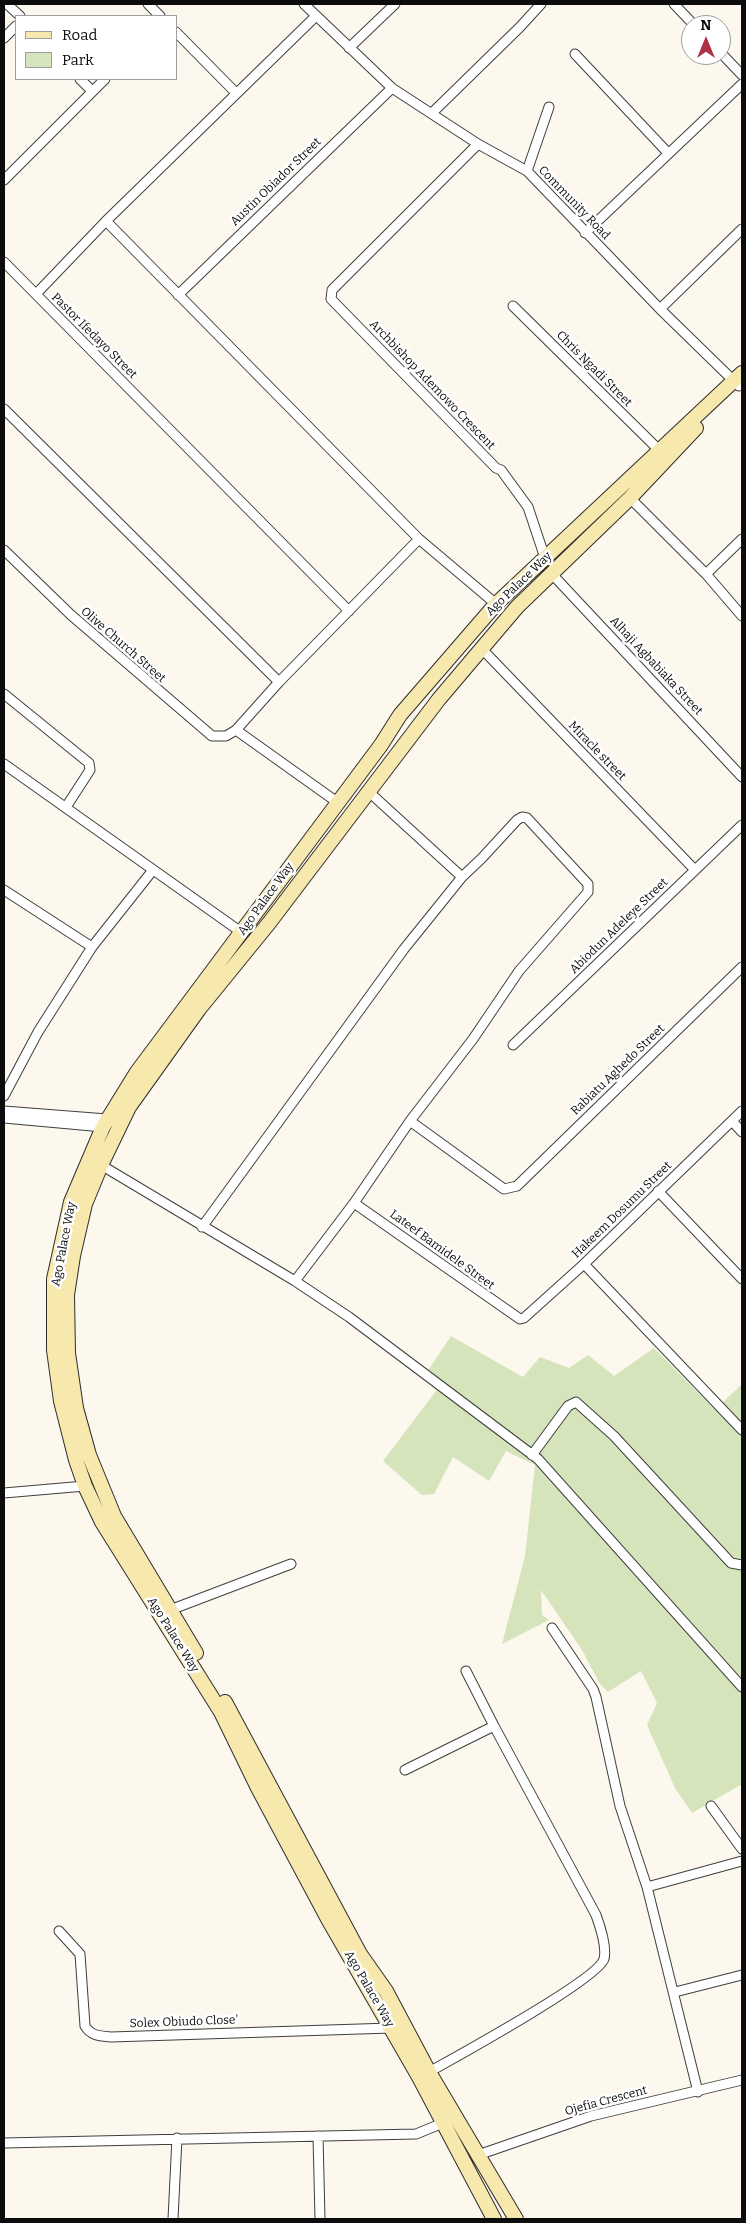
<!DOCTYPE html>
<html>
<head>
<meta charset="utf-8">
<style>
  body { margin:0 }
  #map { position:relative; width:746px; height:2223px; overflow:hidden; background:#fdf8ed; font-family:Bitter,serif }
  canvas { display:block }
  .frame { position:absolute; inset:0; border:5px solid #0c0c0c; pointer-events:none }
  .legend { position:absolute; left:15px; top:15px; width:162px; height:65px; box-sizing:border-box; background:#fff; border:1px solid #9e9e9e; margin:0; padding:6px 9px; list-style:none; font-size:15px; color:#0c0c0c }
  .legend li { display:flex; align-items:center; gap:10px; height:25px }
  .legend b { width:25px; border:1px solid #9e9e9e }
  .north { position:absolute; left:681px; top:15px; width:50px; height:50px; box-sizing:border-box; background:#fff; border:1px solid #9e9e9e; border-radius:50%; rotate:0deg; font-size:14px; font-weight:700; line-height:20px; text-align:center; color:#0c0c0c }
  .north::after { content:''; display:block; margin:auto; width:18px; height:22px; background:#af3145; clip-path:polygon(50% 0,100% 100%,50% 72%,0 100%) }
</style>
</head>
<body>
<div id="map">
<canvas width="746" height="2223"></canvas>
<div class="frame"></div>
<ul class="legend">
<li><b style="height:6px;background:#f7e8ae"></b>Road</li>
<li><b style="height:14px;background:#d5e4ba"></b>Park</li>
</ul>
<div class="north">N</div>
</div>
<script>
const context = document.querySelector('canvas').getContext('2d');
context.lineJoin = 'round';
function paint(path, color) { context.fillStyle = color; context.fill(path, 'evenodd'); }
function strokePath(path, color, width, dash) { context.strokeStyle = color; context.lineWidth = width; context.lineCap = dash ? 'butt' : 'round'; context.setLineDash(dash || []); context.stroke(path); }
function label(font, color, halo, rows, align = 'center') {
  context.font = font + ' Bitter,serif'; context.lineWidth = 5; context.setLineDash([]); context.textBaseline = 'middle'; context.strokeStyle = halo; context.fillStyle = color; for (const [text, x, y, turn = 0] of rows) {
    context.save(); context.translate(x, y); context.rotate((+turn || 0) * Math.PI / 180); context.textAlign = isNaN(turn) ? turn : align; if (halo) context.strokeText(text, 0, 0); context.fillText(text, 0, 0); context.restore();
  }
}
const green = new Path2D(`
  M451,1336l72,41 17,-20 29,11 19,-13 26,21 40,-28 61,62 27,-26v400l-50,29 -17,-25 -28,-63 10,-22 -16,-32 -33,21 -8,-8 -18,-34 -41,-60 1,25 7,5 -47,24 23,-88 10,-91 -29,-14 -17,30 -36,-24 -19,37 -12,1 -39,-34 56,-74 -12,-15z`);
const minor = new Path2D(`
  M7,4l13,12
  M148,4l12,12
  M304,4l88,84 86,56 49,27 133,138 79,77
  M674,4l20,21
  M176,32l60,61
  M4,38l12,-12
  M349,48l46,-44
  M721,53l21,22
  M575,54l93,99
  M80,79l12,12
  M432,113l88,-86 21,-23
  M478,144l-146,146 -1,9 165,169 5,2 27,37 17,51
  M527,171l22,-64
  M4,180l101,-101
  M106,221l313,318 77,65
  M585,233l157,-149
  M4,262l345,349
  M36,294l70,-73 210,-205
  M178,295l214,-207
  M513,306l146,144
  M660,309l82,-80
  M4,409l275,273
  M630,498l76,76 36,42
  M4,550l67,65 141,121h14l10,-6 43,-48 140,-143
  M551,573l191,204
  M706,574l36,-35
  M482,649l213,221
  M4,694l85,69 1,7 -24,37
  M236,730l101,72
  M4,764l237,168
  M368,791l94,86
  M4,890l88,57
  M513,1045l229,-220
  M4,1096l34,-64 54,-85 61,-77
  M4,1111l103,8
  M4,1118l99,9
  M410,1121l94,68 13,-3 225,-219
  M732,1121l10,11
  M101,1165l194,116 54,36 189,142 204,228
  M658,1191l84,88
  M354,1203l166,116 4,-1 60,-54 158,-153
  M202,1227l202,-278 58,-72 20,-19 35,-38 5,-3 5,1 61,66v8l-69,79 -46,68 -63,82 -56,82 -59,78
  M584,1264l158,166
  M532,1455l36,-49 8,-4 38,34 117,127 11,2
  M4,1493l81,-7
  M170,1610l121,-46
  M552,1628l41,61 3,8 24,109 27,81 51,205
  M405,1770l89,-44 -28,-55
  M711,1806l31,43
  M647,1887l95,-26
  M59,1931l21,23 5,72c6,10 15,10 26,11l280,-9
  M675,1992l67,-17
  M429,2072c27,-15 169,-93 175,-113 3,-12 -4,-33 -8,-44l-102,-189
  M318,2136l2,83
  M4,2143l412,-9 27,-11
  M478,2155l113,-39 151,-36
  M173,2219l4,-81`);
const secondary = new Path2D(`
  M196,1653l-82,-137 -25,-61 -13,-47 -8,-55 -1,-58 6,-39 12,-52 16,-39 28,-58 70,-98 70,-86 170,-224 78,-92 113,-109 66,-70
  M225,1702l135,252 26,37 43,81 87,147
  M494,2219l-75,-142 -91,-158 -70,-131 -37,-76 -119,-190 -17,-36 -9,-26 -15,-59 -7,-51v-71l17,-77 32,-75 34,-55 244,-327 19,-30 96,-111 246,-231`);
const streetNames = [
  ["Austin Obiador Street",276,182,-44],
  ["Community Road",574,203,46],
  ["Pastor Ifedayo Street",94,336,45],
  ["Chris Ngadi Street",594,369,45],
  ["Archbishop Ademowo Crescent",432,385,46],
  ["Ago Palace Way",519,584,-44],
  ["Olive Church Street",123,645,41],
  ["Alhaji Agbabiaka Street",656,666,47],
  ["Miracle street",597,751,46],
  ["Ago Palace Way",266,899,-54],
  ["Abiodun Adeleye Street",619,926,-44],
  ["Rabiatu Aghedo Street",618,1070,-44],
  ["Hakeem Dosumu Street",622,1210,-44],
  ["Ago Palace Way",64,1244,-79],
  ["Lateef Bamidele Street",442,1250,36],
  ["Ago Palace Way",173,1635,58],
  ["Ago Palace Way",369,1989,60],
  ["Solex Obiudo Close'",184,2022,-2],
  ["Ojefia Crescent",606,2101,-15]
];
paint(green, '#d5e4ba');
strokePath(minor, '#3f3f3f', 11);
strokePath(secondary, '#2e2e2e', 16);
strokePath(minor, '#fff', 9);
strokePath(secondary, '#f7e8ae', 14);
label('12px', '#0c0c0c', '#fff', streetNames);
</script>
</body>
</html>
